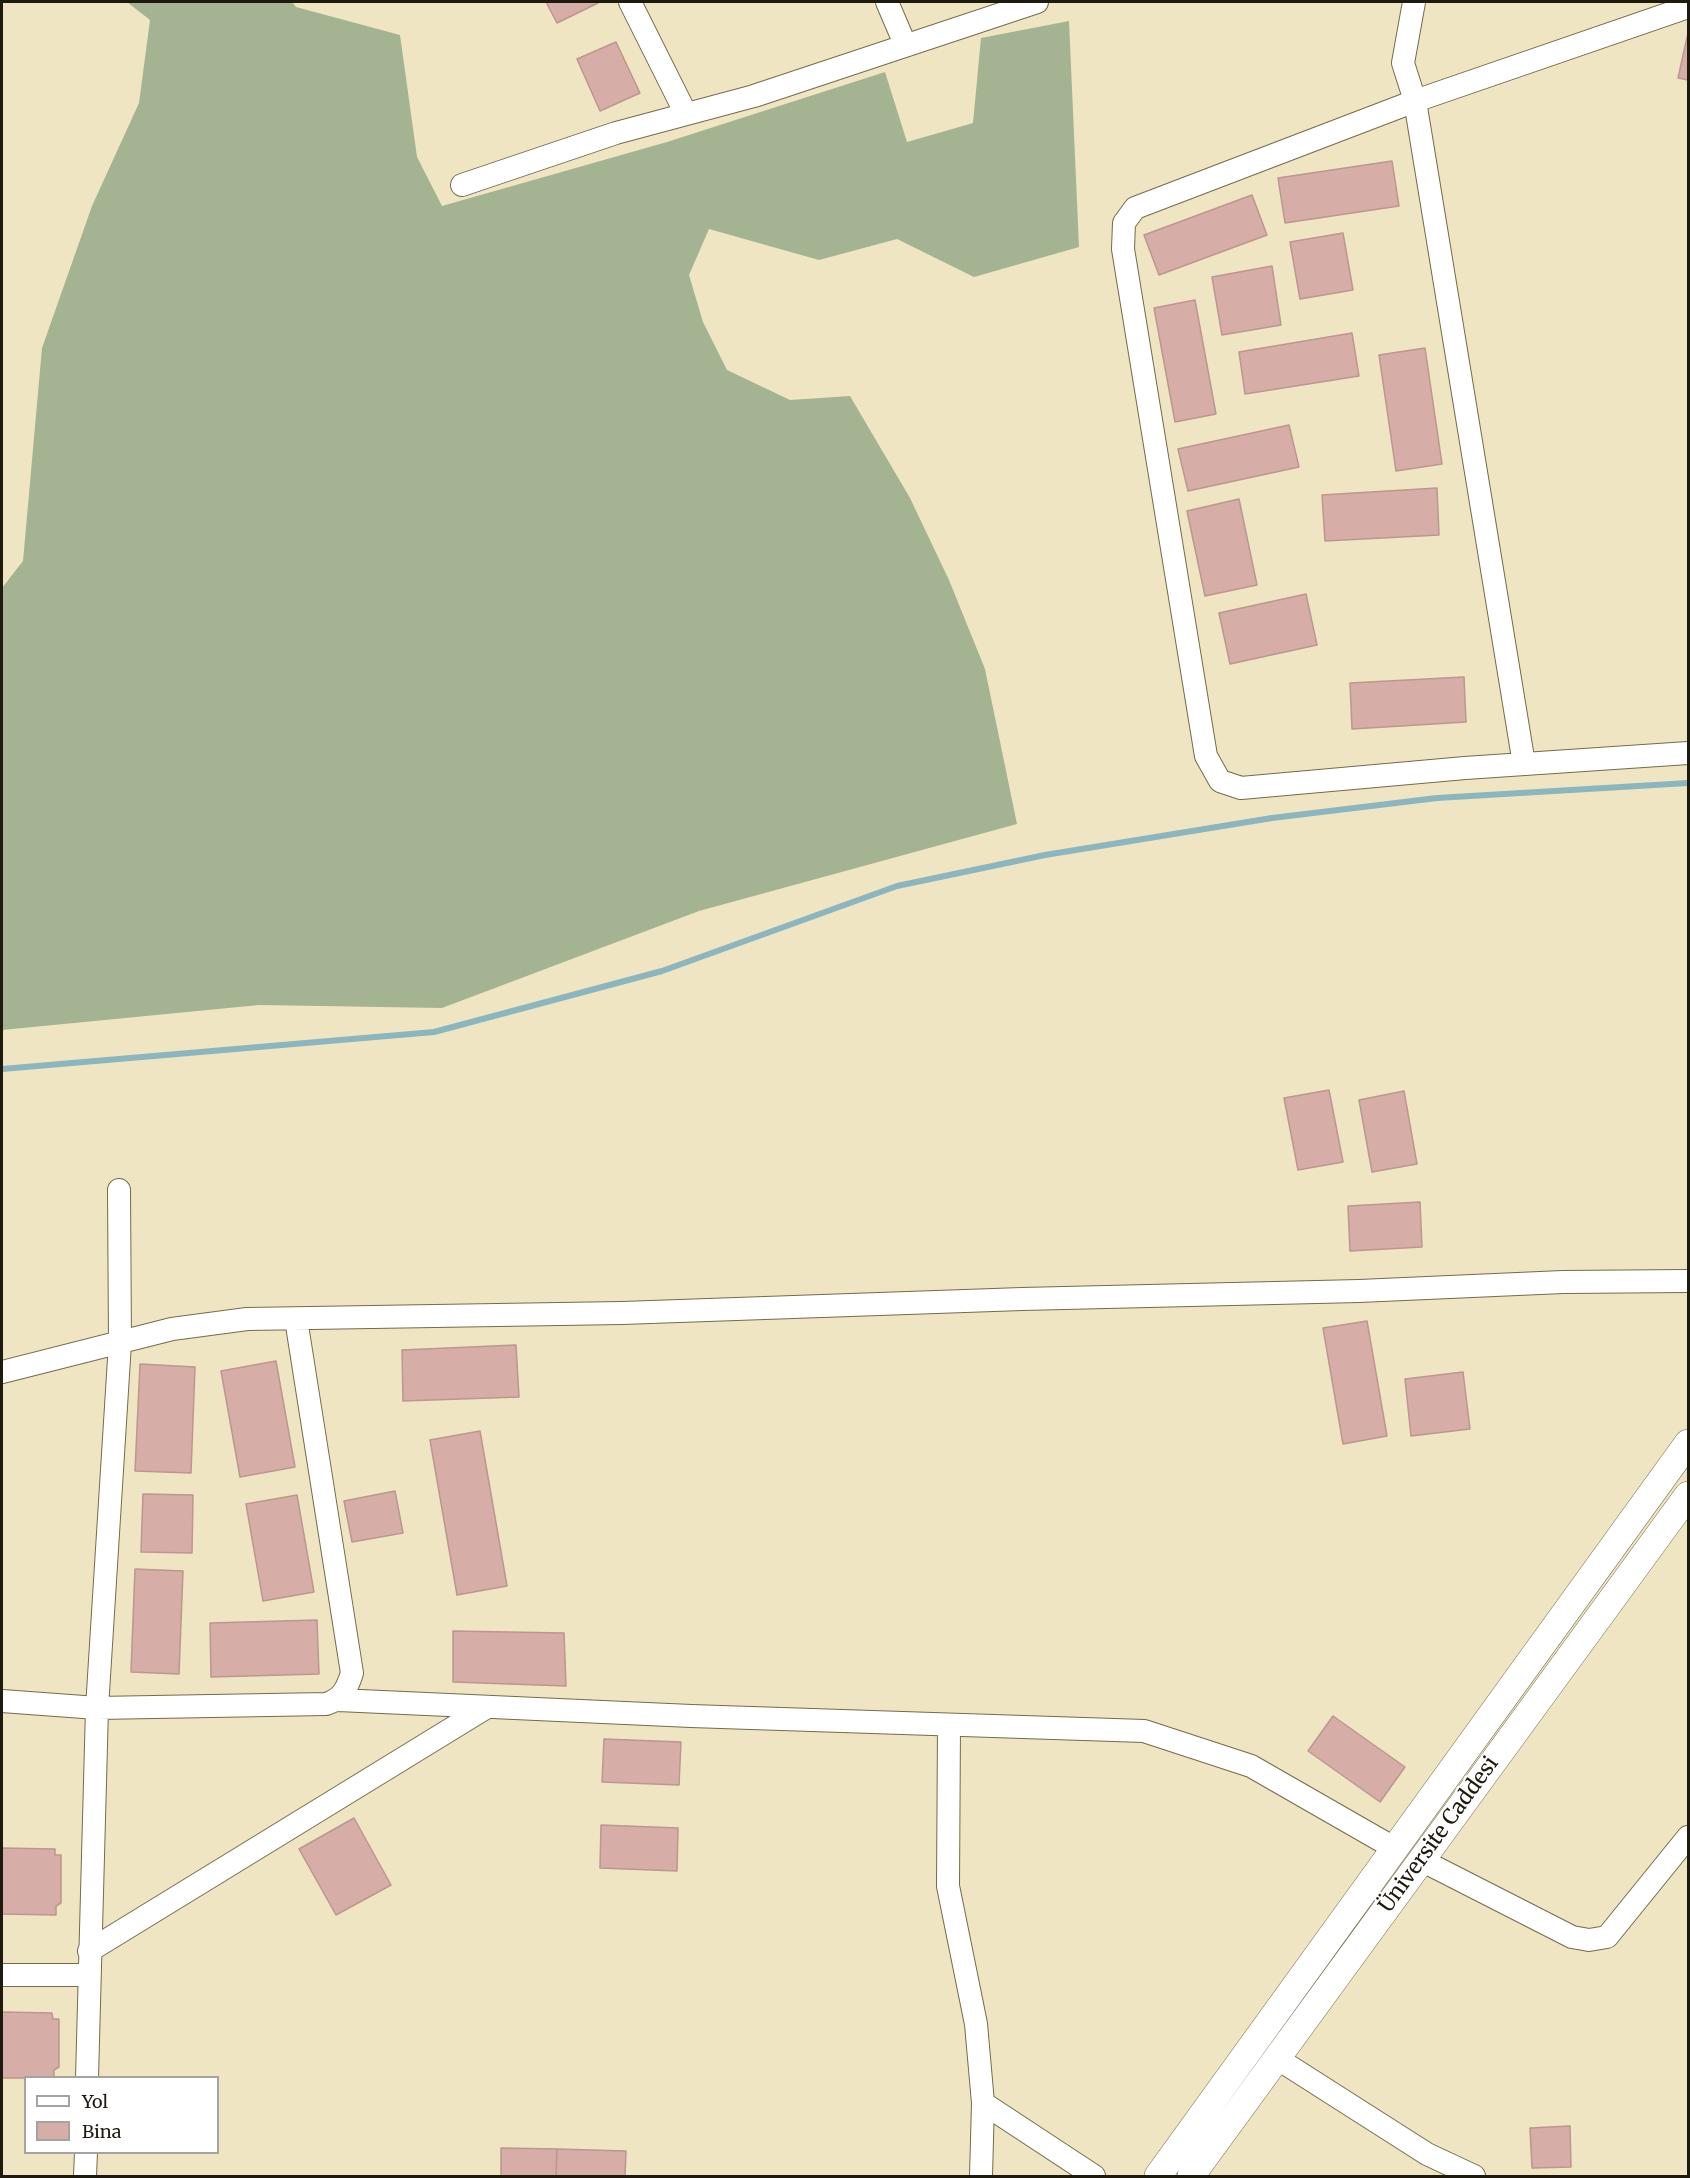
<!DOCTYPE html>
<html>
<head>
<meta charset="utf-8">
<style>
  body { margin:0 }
  #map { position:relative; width:1690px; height:2178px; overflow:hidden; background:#efe5c2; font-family:Merriweather,serif }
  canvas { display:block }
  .frame { position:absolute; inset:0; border:3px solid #1e1a0e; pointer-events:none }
  .legend { position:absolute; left:24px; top:2076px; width:195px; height:78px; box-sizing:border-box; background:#fff; border:2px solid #a5a39f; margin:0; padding:8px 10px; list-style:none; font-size:18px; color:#1e1a0e }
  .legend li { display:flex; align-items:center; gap:12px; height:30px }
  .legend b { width:30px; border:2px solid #a5a39f }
</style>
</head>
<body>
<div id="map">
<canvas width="1690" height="2178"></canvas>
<div class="frame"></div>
<ul class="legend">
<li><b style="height:8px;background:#fff"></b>Yol</li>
<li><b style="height:16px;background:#d6aea7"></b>Bina</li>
</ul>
</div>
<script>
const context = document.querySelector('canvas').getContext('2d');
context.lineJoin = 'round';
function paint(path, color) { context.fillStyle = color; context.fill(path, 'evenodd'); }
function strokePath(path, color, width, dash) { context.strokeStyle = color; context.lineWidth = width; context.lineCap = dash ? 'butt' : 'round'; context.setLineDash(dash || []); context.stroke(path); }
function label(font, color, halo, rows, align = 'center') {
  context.font = font + ' Merriweather,serif'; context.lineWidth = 4.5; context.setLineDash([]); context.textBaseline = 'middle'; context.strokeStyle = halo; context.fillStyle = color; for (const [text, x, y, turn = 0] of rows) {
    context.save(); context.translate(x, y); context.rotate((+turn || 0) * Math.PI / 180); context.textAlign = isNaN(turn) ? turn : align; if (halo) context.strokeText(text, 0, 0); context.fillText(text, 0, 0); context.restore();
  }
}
const forest = new Path2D(`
  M127,2h165l4,5 104,28 17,122 25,49 225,-64 218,-70 22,70 66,-19 8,-85 88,-17 10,226 -105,30 -77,-38 -78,21 -110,-31 -20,46 14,47 24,48 63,30 60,-4 60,102 39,82 36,89 32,155 -318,87 -257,97 -183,-3 -257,25v-442l21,-27 19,-213 50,-142 47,-103 11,-83z`);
const stream = new Path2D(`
  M2,1069l432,-37 228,-61 235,-85 148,-31 227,-37 165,-20 251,-15`);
const building = new Path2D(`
  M546,2h51l1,1 -41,20z
  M1688,33v47l-10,-2z
  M616,42l24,51 -40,18 -23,-52z
  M1392,161l7,45 -114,17 -7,-45z
  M1252,195l15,40 -108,40 -15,-40z
  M1343,233l10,57 -53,9 -10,-57z
  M1272,266l9,59 -59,10 -10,-58z
  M1195,300l21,114 -41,8 -21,-114z
  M1352,333l7,43 -114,18 -6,-42z
  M1425,348l17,116 -46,7 -17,-116z
  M1289,425l10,42 -111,24 -10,-42z
  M1437,488l2,47 -114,6 -3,-46z
  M1239,499l18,86 -52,11 -18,-85z
  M1306,594l11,51 -87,19 -11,-51z
  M1464,677l2,45 -114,7 -2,-46z
  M1329,1090l14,72 -45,8 -14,-72z
  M1404,1091l13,73 -45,8 -13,-72z
  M1420,1202l2,45 -72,4 -2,-45z
  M1367,1321l20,115 -44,8 -20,-116z
  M516,1345l3,52 -116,4 -1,-51z
  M276,1361l19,106 -55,10 -19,-106z
  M140,1364l55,3 -4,106 -56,-2z
  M1463,1372l7,57 -59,7 -6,-57z
  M480,1431l27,155 -50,9 -27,-155z
  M395,1491l8,42 -51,9 -8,-41z
  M143,1494l50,1 -1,58 -51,-1z
  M297,1495l17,97 -51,9 -17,-97z
  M135,1569l48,2 -4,103 -48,-2z
  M317,1620l2,54 -108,3 -1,-54z
  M453,1631l111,2 2,53 -113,-4z
  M1333,1716l72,51 -25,35 -72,-51z
  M604,1739l77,3 -2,43 -77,-3z
  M354,1818l37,67 -55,30 -37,-66z
  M601,1825l77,3 -1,43 -77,-3z
  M2,1848l53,1v6h6v48l-5,3v9l-54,-1z
  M2,2012l50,1 1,6h6v48l-5,3v8h-52z
  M1570,2126l1,41 -39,1 -2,-40z
  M501,2148l56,1 -1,27h-55z
  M557,2149l69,2 -1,25h-69z`);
const minor = new Path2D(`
  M630,2l56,112
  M887,2l18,42
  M1414,2l-11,61 12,38 109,663
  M1688,7l-273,94 -280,107 -11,15 -1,26 83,507 14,25 21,7 224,-20 223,-15
  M462,185l154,-52 138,-37 283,-94
  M2,1372l170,-43 75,-10 375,-6 400,-14 337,-8 204,-9 125,-1
  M338,1700l353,16 453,15 107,35 143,82
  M2,1701l95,7 229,-4c16,-5 21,-15 26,-31l-56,-354
  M949,1725l-1,161 28,138 7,79 -2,73
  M1421,1860l151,77 17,3 18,-3 81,-100
  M89,1951l398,-244
  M2,1975h87
  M1278,2059l149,95 47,22
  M87,2078l10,-370 23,-365 -1,-153
  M983,2103l111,73
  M85,2176l1,-24`);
const major = new Path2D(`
  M1158,2176l530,-733
  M1191,2176l497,-681`);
const streetNames = [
  ["Üniversite Caddesi",1439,1835,-54]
];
paint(forest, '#a4b392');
strokePath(stream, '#8bb6bf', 6);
paint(building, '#d6aea7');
strokePath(building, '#bc968f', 1.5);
strokePath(minor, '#746b4c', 24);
strokePath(major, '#746b4c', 28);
strokePath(minor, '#fff', 22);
strokePath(major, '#fff', 27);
label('21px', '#1e1a0e', '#fff', streetNames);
</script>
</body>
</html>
